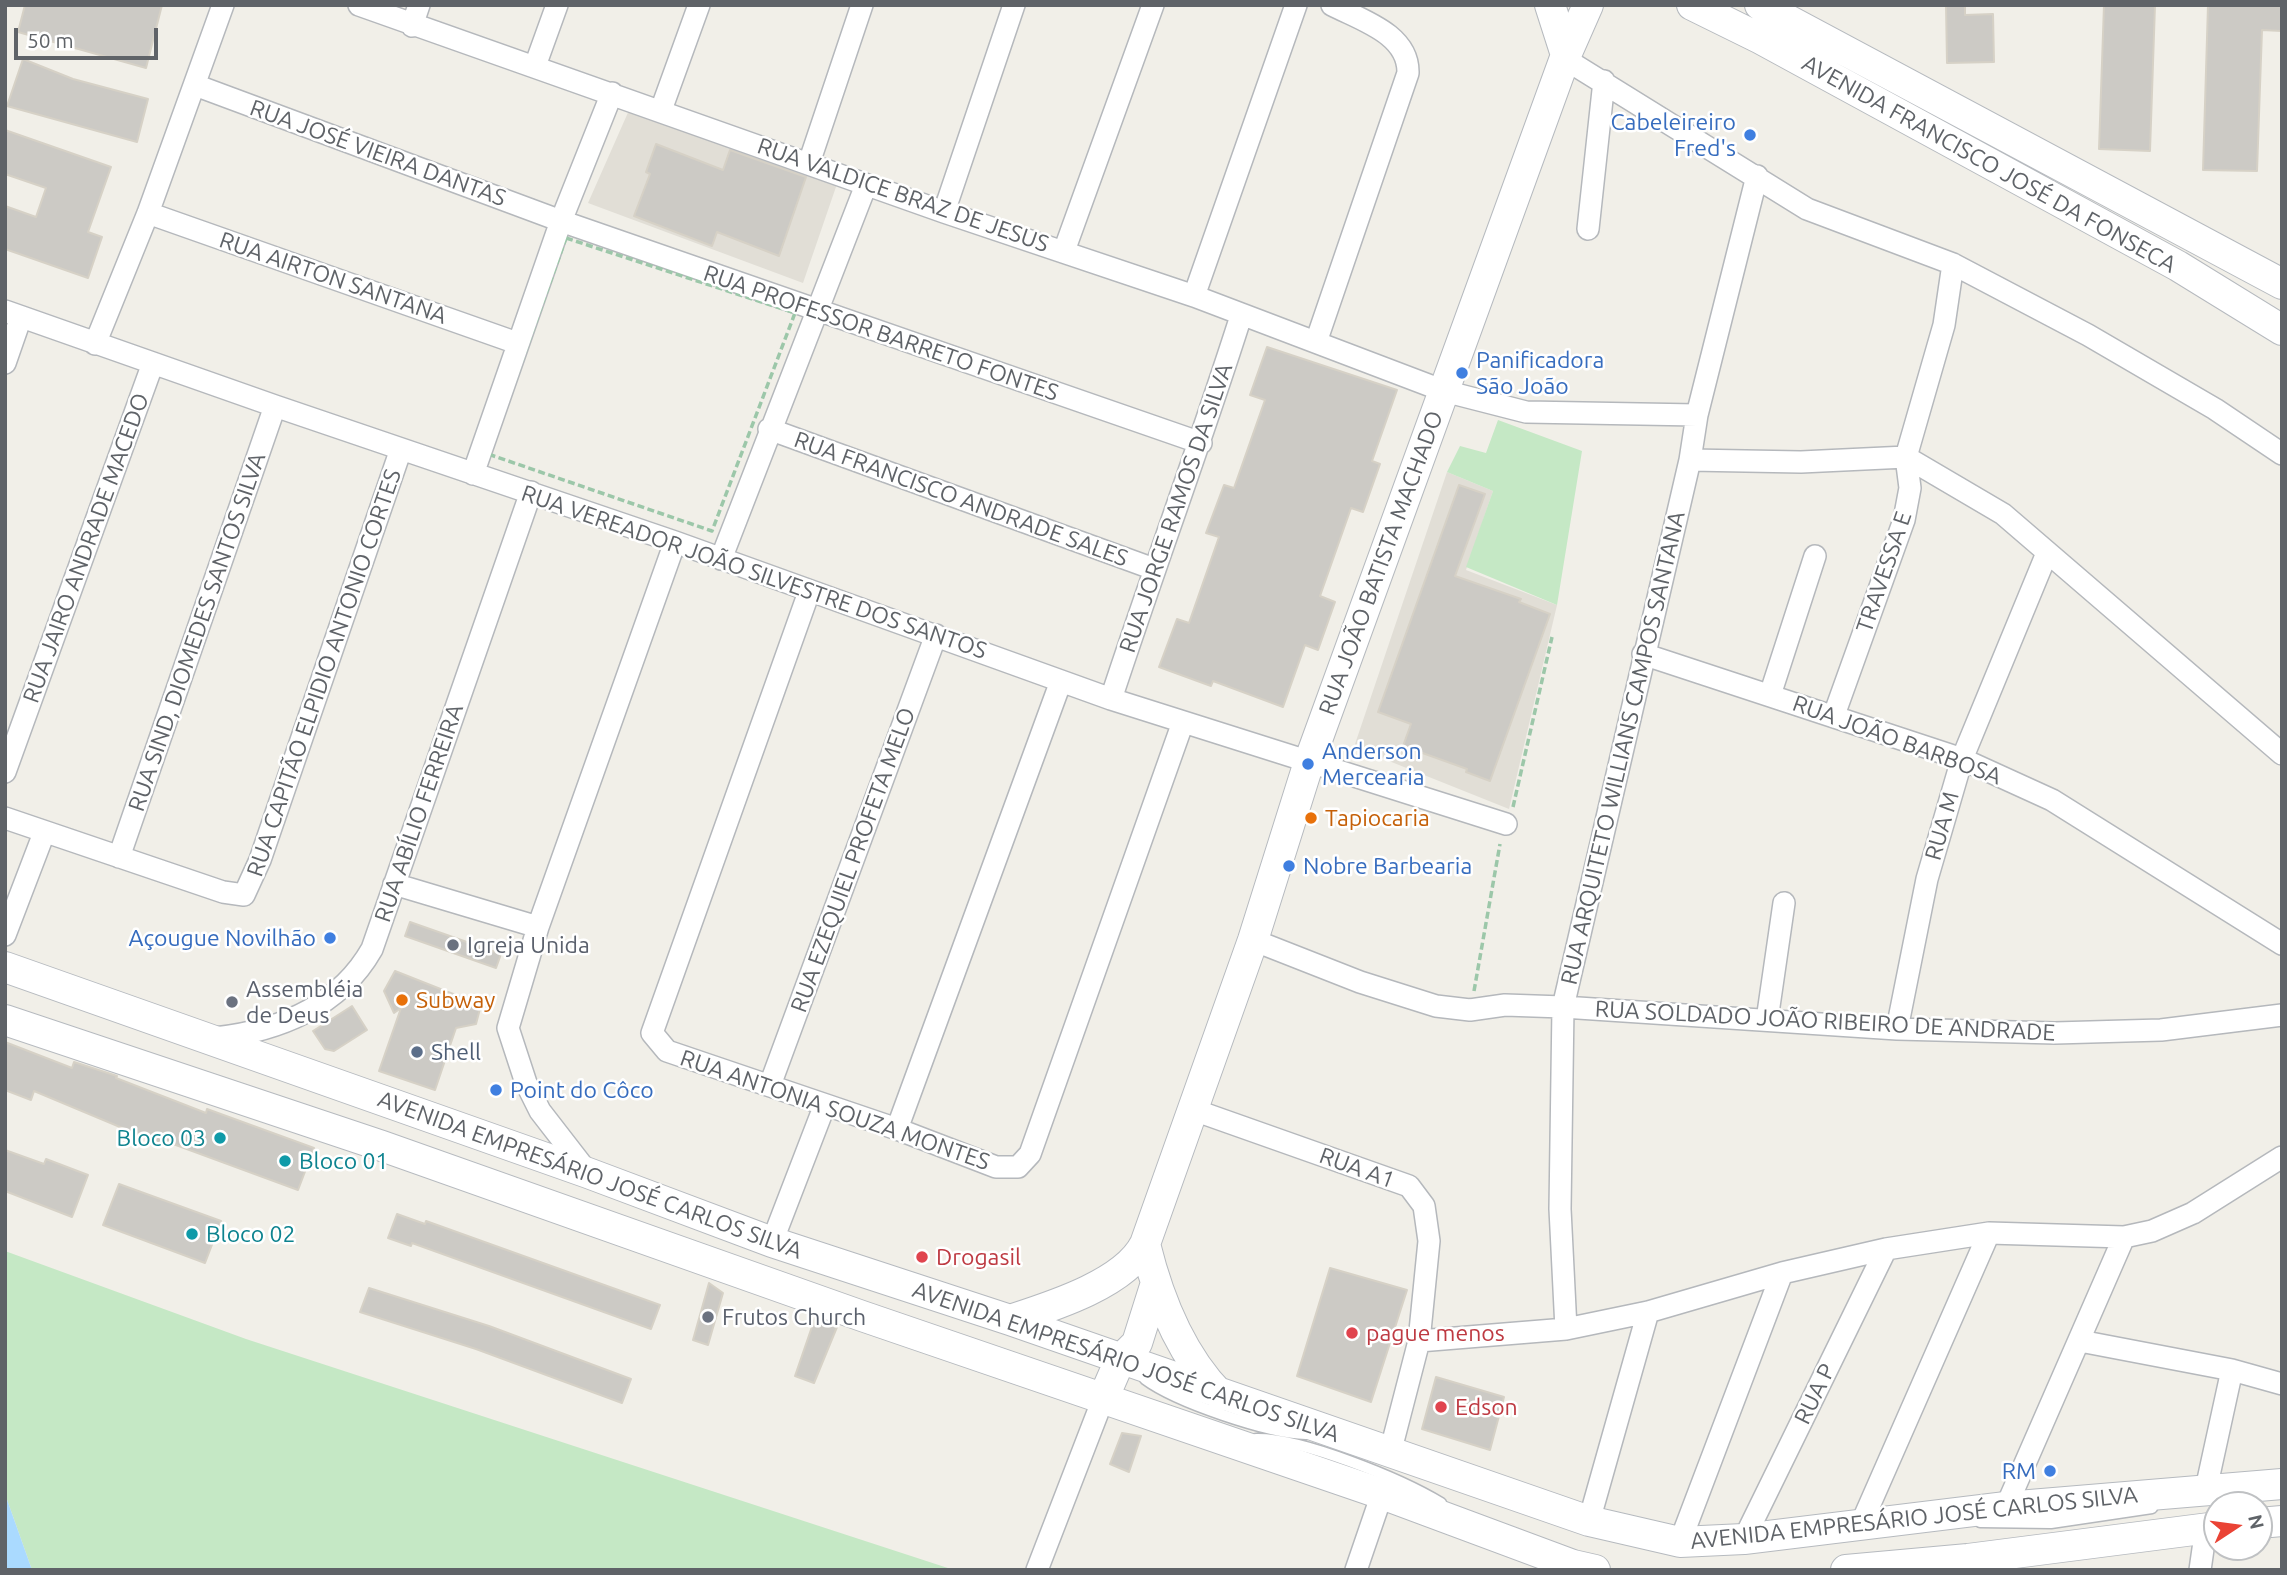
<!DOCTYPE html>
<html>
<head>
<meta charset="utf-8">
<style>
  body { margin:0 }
  #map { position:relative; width:2287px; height:1575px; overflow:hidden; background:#f1efe8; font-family:Ubuntu,sans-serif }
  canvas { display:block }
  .frame { position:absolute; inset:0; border:7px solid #5f6368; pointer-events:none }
  .north { position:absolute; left:2203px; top:1491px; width:70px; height:70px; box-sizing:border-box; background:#fff; border:2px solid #bfc1c3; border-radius:50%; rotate:77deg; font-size:19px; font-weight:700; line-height:28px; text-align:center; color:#5f6368 }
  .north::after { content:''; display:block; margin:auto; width:24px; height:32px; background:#ea4335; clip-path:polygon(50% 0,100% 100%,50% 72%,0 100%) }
  .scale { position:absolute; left:14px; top:28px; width:144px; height:32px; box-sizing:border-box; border:4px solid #5f6368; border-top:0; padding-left:9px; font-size:21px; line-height:24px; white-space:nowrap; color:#5f6368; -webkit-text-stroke:5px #fff; paint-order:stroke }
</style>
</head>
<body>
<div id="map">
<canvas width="2287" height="1575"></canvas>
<div class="frame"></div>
<div class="north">N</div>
<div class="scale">50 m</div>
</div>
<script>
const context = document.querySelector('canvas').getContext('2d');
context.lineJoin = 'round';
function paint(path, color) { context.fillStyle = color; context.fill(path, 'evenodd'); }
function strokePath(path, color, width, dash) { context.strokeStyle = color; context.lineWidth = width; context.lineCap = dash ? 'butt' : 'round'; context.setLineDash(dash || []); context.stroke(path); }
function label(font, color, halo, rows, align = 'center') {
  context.font = font + ' Ubuntu,sans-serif'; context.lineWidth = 5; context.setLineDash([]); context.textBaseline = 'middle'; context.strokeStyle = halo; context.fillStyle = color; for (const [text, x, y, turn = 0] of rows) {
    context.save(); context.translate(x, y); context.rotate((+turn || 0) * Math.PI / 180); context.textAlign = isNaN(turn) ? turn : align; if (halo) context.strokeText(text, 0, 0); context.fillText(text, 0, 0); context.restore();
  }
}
const education = new Path2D(`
  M630,108l208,73 -35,102 -215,-80z
  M1447,472l46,19 -27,79 91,35 -48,204 -155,-62z`);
const green = new Path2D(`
  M1498,420l84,31 -25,154 -91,-38 27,-76 -46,-19 13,-26 26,7z
  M5,1251l241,88 708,231h-922l-27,-76z`);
const water = new Path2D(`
  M5,1494l27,76h-27z`);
const building = new Path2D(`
  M25,5h137l-16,63 -128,-36z
  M1946,5h19v10l28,-1 1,48 -47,1z
  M2104,5h51l-5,146 -51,-2z
  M2208,5h74v26l-20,-1 -5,141 -54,-1z
  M23,59l50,20 75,20 -11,43 -130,-36z
  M5,130l106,37 -23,65 14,5 -14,41 -83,-29v-43l31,11 10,-29 -41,-14z
  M656,144l67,26 7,-20 76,27 -27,79 -62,-24 -5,14 -78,-30 16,-42 -4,-2z
  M1267,347l130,43 -25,71 8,3 -17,48 -12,-4 -31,88 15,6 -17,48 -13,-5 -22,62 -70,-26 -2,5 -52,-19 18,-48 12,4 30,-86 -13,-4 18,-48 10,3 31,-88 -15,-5z
  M1459,485l26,9 -30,82 66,23 -2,3 31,12 -60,167 -24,-9 1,-3 -64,-23 8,-22 -33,-12z
  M410,922l91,32 -5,14 -91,-32z
  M395,971l86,34 -5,19 -20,4 -21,62 -56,-19 22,-63 -7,5 -10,-22z
  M352,1006l15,24 -33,21 -9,-2 -12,-18z
  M5,1042l67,26 2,-6 43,14 -1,2 90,35 1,-4 107,39 -16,42 -133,-49 -2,4 -129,-54 -3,9 -26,-10z
  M5,1150l39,14 2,-5 42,16 -16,42 -67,-26z
  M119,1184l102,37 -16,42 -102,-38z
  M397,1214l28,10 1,-3 234,84 -9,24 -239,-86 -1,3 -23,-8z
  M1330,1268l77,22 -36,112 -74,-26z
  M709,1283l14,10 -15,52 -15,-5z
  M369,1288l120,38 142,53 -9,24 -146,-54 -116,-37z
  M815,1318l22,9 -23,56 -19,-7z
  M1436,1377l68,20 -14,53 -68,-21z
  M1122,1433l19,3 -12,36 -19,-8z`);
const path = new Path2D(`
  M566,238l229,75 -83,218 -224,-77z
  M1513,807l39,-170
  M1474,991l26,-147`);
const lane = new Path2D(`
  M1145,1379c31,23 122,54 161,55
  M1256,1439c46,-1 145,40 185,64
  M1980,1522l71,1 101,-15`);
const street = new Path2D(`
  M359,5l585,207 250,84 250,95 82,21 171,3
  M412,26l7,-21
  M1565,59l242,150 146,55 135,71 127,74 67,45
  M535,66l22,-61
  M195,85l366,136 640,222
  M661,110l38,-105
  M809,163l53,-158
  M944,212l70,-207
  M148,213l369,130
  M1588,229l16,-148
  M1064,251l89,-246
  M1194,296l102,-291
  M5,311l270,95 400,136 436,157 395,125
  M1316,342l92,-269c1,-39 -47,-53 -76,-68
  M95,344l53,-131 75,-208
  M5,363l16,-46
  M769,429l385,140
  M1690,460l111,2 105,-5 97,57 279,240
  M473,474l88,-253 51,-128
  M721,559l145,-374
  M809,592l-157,441 15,18 230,78 99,38h22l12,-13 153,-432
  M1643,654l319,105 90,41 230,144
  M1770,695l45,-139
  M1111,699c42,-128 89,-254 130,-383
  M1834,715l70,-195 6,-32 -4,-31 38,-132 9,-61
  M5,772l148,-409
  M5,818l218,74 21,3 16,-35 141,-411
  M119,857l156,-451
  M394,884l144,43
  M5,935l39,-102
  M1253,940l107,42 76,24 34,4 35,-5 58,2 334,22 158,4 106,-3 121,-15
  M1767,1020l17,-117
  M1897,1029l30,-150 35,-120 85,-206
  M215,1038c63,-7 124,-31 157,-89l159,-457
  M770,1085l166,-450
  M1194,1110l215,76 15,20 5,35 -10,100 -29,112
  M897,1129l164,-448
  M588,1173l-48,-62 -14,-28 -18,-55 30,-101 137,-385
  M772,1242l52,-135
  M1566,1329l-6,-120 3,-202 127,-547 7,-45 60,-239
  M1419,1341l147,-12 82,-17 134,-39 104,-24 103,-16 135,4 28,-6 41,-18 89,-56
  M2080,1341l152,29 50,14
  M2206,1489l26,-119
  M2006,1507l118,-270
  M1589,1521l59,-209
  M1862,1522l127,-289
  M1744,1539l142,-290
  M1680,1542l102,-269
  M1037,1570l66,-171
  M1356,1570l26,-76
  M2200,1570l6,-42`);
const secondary = new Path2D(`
  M1550,5l16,50
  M1692,5l69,34 417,227 104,64
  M1760,5l522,279
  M5,967l583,206 184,69 238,78 579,201 91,21 64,-3 262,-32 276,-23
  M5,1020l377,126 480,170 520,178 191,71 22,5
  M1145,1244c13,53 35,110 75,151
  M1010,1320c40,-13 115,-36 135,-76l108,-304 56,-178 257,-707 22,-50
  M1103,1399l17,-39 17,-17 18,-57
  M2259,1523l23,-2
  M1846,1570l122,-11 249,-32`);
const markers = [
  [1750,135,7,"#3f7fe0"],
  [1462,373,7,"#3f7fe0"],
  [1308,764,7,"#3f7fe0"],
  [1311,818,7,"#e8710a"],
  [1289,866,7,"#3f7fe0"],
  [330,938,7,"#3f7fe0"],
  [453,945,7,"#6b7280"],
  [402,1000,7,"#e8710a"],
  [232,1002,7,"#6b7280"],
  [417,1052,7,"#5c6f8a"],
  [496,1090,7,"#3f7fe0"],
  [220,1138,7,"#0f9aa8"],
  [285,1161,7,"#0f9aa8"],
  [192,1234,7,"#0f9aa8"],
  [922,1257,7,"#e0444e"],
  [708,1317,7,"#6b7280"],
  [1352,1333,7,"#e0444e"],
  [1441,1407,7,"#e0444e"],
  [2050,1471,7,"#3f7fe0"]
];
const shopNames = [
  ["Cabeleireiro",1736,122,"right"],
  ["Fred's",1736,148,"right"],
  ["Panificadora",1476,360],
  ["São João",1476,386],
  ["Anderson",1322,751],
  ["Mercearia",1322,777],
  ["Nobre Barbearia",1303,866],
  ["Açougue Novilhão",316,938,"right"],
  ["Point do Côco",510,1090],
  ["RM",2036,1471,"right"]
];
const streetNames = [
  ["RUA JOSÉ VIEIRA DANTAS",378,153,20],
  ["AVENIDA FRANCISCO JOSÉ DA FONSECA",1989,164,29],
  ["RUA VALDICE BRAZ DE JESUS",903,195,19],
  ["RUA AIRTON SANTANA",333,278,19],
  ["RUA PROFESSOR BARRETO FONTES",881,333,19],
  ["RUA FRANCISCO ANDRADE SALES",961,499,20],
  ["RUA JORGE RAMOS DA SILVA",1176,508,-71],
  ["RUA JAIRO ANDRADE MACEDO",86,548,-70],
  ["RUA JOÃO BATISTA MACHADO",1381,563,-70],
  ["RUA VEREADOR JOÃO SILVESTRE DOS SANTOS",754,572,19],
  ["TRAVESSA E",1884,572,-71],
  ["RUA SIND, DIOMEDES SANTOS SILVA",197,632,-71],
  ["RUA CAPITÃO ELPIDIO ANTONIO CORTES",324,673,-71],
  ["RUA JOÃO BARBOSA",1897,740,20],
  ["RUA ARQUITETO WILLIANS CAMPOS SANTANA",1623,748,-77],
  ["RUA ABÍLIO FERREIRA",419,813,-71],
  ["RUA M",1942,826,-74],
  ["RUA EZEQUIEL PROFETA MELO",853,860,-70],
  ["RUA SOLDADO JOÃO RIBEIRO DE ANDRADE",1825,1021,3],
  ["RUA ANTONIA SOUZA MONTES",835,1110,19],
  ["RUA A1",1357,1168,20],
  ["AVENIDA EMPRESÁRIO JOSÉ CARLOS SILVA",590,1175,20],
  ["AVENIDA EMPRESÁRIO JOSÉ CARLOS SILVA",1126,1362,19],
  ["RUA P",1815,1394,-64],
  ["AVENIDA EMPRESÁRIO JOSÉ CARLOS SILVA",1914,1518,-6]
];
const foodNames = [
  ["Tapiocaria",1325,818],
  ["Subway",416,1000]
];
const worshipNames = [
  ["Igreja Unida",467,945],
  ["Assembléia",246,989],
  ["de Deus",246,1015],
  ["Frutos Church",722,1317]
];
const serviceNames = [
  ["Shell",431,1052]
];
const cultureNames = [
  ["Bloco 03",206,1138,"right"],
  ["Bloco 01",299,1161],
  ["Bloco 02",206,1234]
];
const healthNames = [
  ["Drogasil",936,1257],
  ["pague menos",1366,1333],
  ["Edson",1455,1407]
];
paint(education, '#e1ded6');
paint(green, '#c5e8c5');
paint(water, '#aadaff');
paint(building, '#cccac5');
strokePath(building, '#d6d1c6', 2);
strokePath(lane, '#b5b8bc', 13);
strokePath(street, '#b5b8bc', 24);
strokePath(secondary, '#b6babf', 32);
strokePath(path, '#9cc7a9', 3.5, [7, 3.5]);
strokePath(lane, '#fff', 10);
strokePath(street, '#fff', 21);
strokePath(secondary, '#fff', 30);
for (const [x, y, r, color] of markers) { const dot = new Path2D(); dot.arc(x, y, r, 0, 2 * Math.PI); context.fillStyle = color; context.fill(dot); strokePath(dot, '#fff', 2.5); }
label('23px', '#366cbe', '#fff', shopNames, 'left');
label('23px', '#5f6368', '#fff', streetNames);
label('23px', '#c56008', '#fff', foodNames, 'left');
label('23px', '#5b616d', '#fff', worshipNames, 'left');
label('23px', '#4e5e75', '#fff', serviceNames, 'left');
label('23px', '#0d838f', '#fff', cultureNames, 'left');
label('23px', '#be3a42', '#fff', healthNames, 'left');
</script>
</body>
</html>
